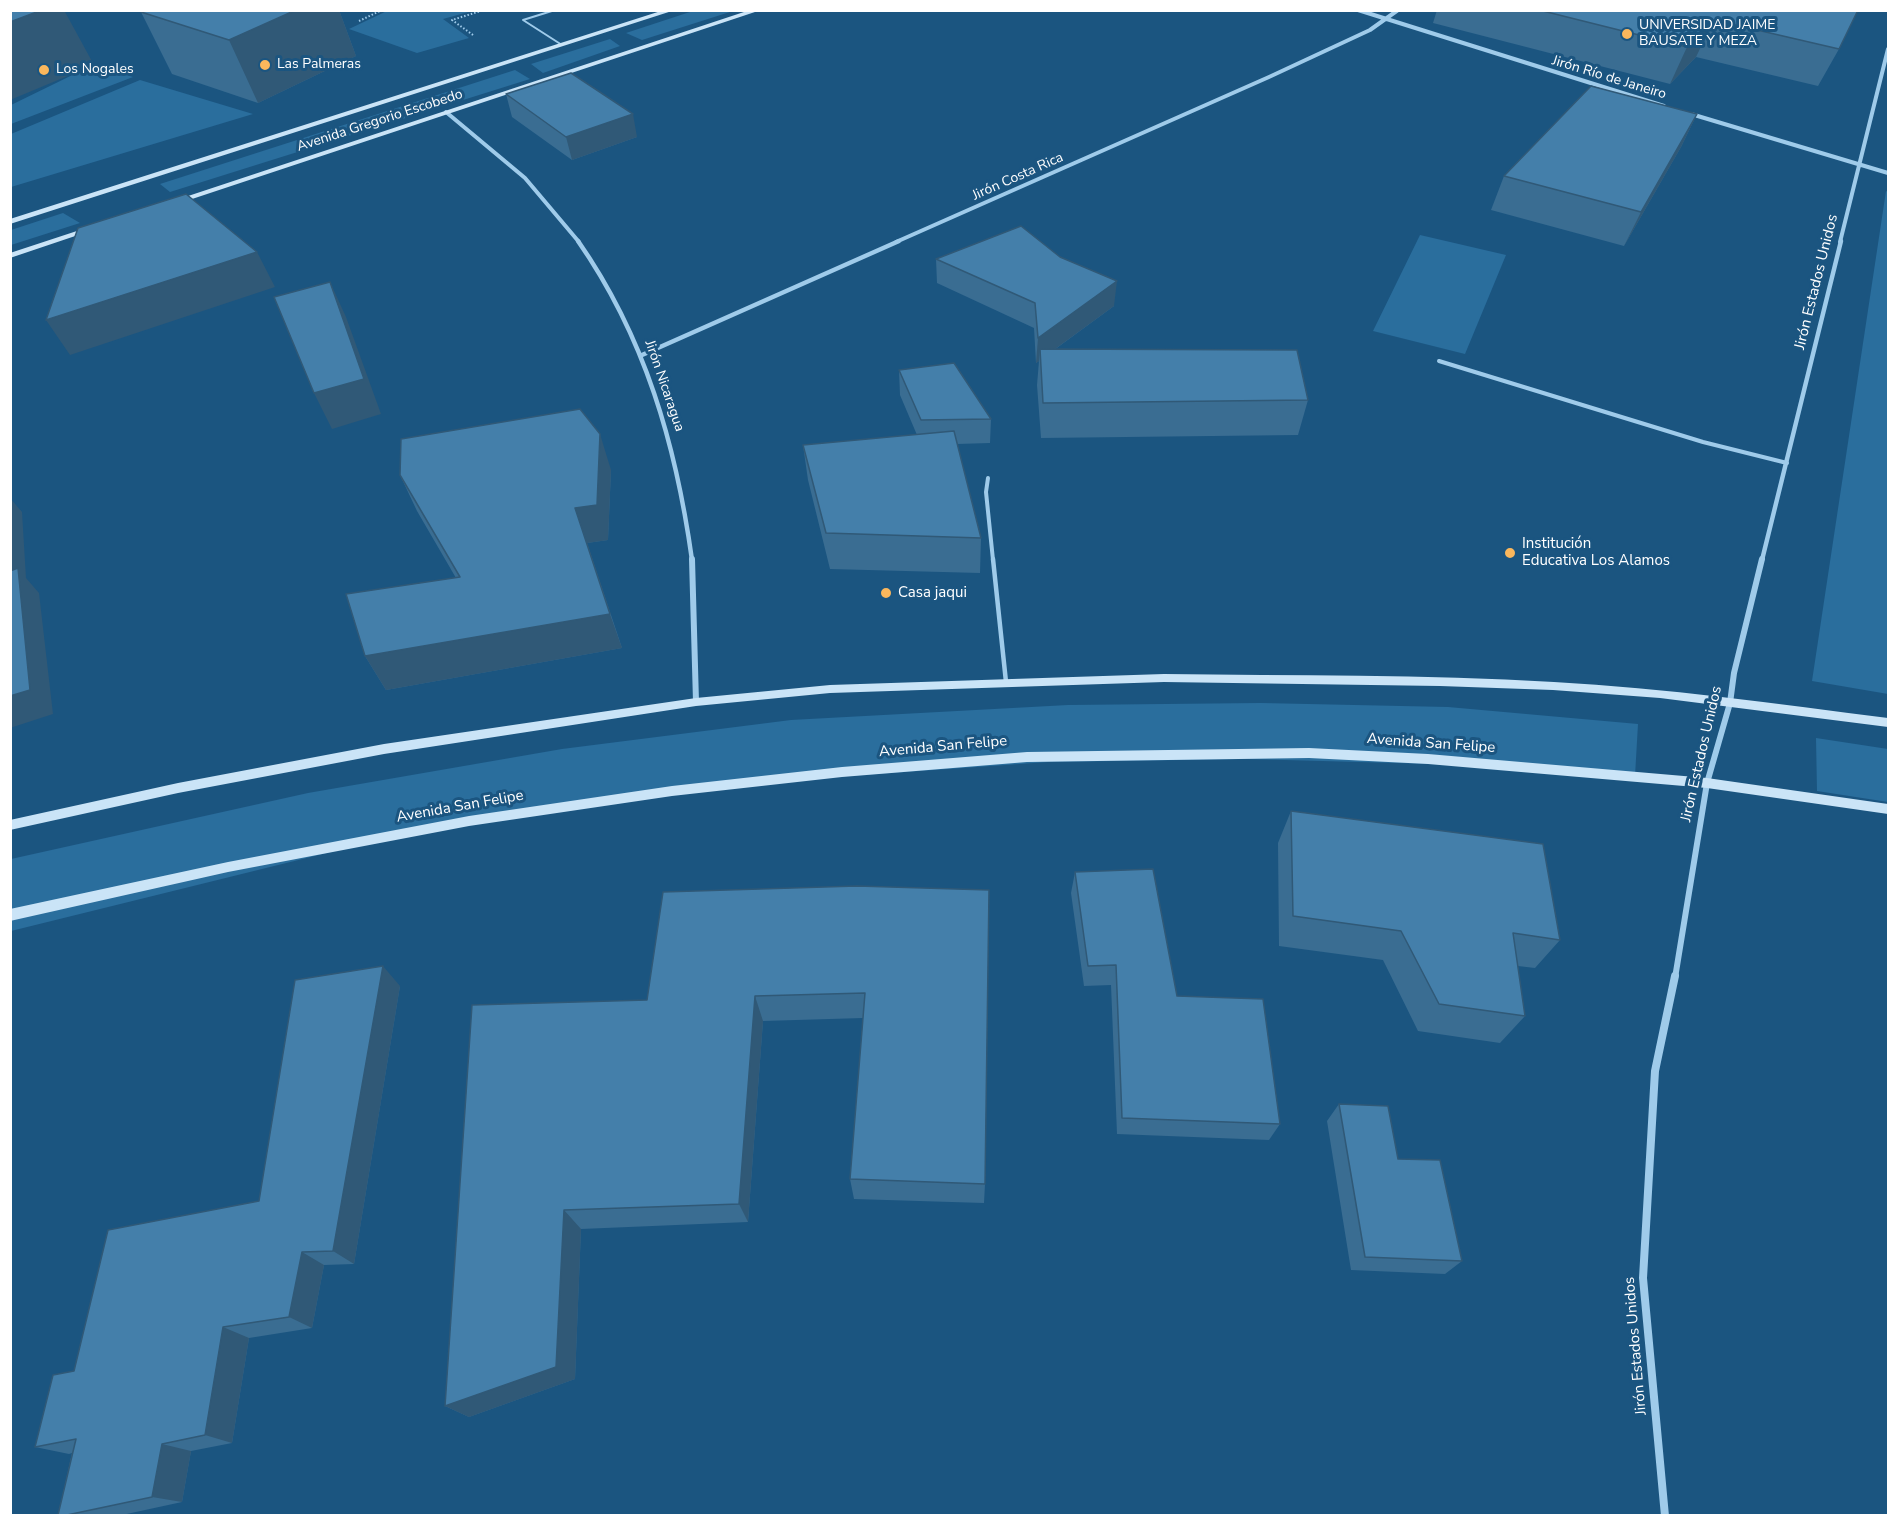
<!DOCTYPE html>
<html>
<head>
<meta charset="utf-8">
<style>
  body { margin:0 }
  #map { position:relative; width:1899px; height:1526px; overflow:hidden; background:#1b5580; font-family:"Nunito Sans",sans-serif }
  canvas { display:block }
  .frame { position:absolute; inset:0; border:12px solid #fff; pointer-events:none }
</style>
</head>
<body>
<div id="map">
<canvas width="1899" height="1526"></canvas>
<div class="frame"></div>
</div>
<script>
const context = document.querySelector('canvas').getContext('2d');
context.lineJoin = 'round';
function paint(path, color) { context.fillStyle = color; context.fill(path, 'evenodd'); }
function strokePath(path, color, width, dash) { context.strokeStyle = color; context.lineWidth = width; context.lineCap = dash ? 'butt' : 'round'; context.setLineDash(dash || []); context.stroke(path); }
function label(font, color, halo, rows, align = 'center') {
  context.font = font + ' "Nunito Sans",sans-serif'; context.lineWidth = 6; context.setLineDash([]); context.textBaseline = 'middle'; context.strokeStyle = halo; context.fillStyle = color; for (const [text, x, y, turn = 0] of rows) {
    context.save(); context.translate(x, y); context.rotate((+turn || 0) * Math.PI / 180); context.textAlign = isNaN(turn) ? turn : align; if (halo) context.strokeText(text, 0, 0); context.fillText(text, 0, 0); context.restore();
  }
}
const green = new Path2D(`
  M389,10l83,1 -29,8 26,19 -52,15 -68,-24z
  M696,10l37,1 -91,29 -16,-7z
  M610,39l10,7 -77,27 -12,-9z
  M95,64l38,13 -122,47v-19z
  M515,70l15,9 -360,113 -10,-8z
  M140,80l113,34 -242,73v-53z
  M1886,191l2,1v502l-76,-13z
  M63,213l17,10 -69,22v-15z
  M1420,235l86,20 -41,99 -92,-23z
  M1261,703l187,4 190,17 -3,52 -163,-11 -225,-6 -199,3 -243,17 -236,25 -222,44 -336,83v-72l297,-66 254,-44 229,-29 277,-15z
  M1816,738l72,11v53l-71,-11z`);
const path = new Path2D(`
  M359,21l23,-11
  M473,35l-21,-15 32,-10`);
const laneFar2 = new Path2D(`
  M555,10l-32,10 39,25`);
const laneFar1 = new Path2D(`
  M1439,361l264,81 84,21
  M988,478l-2,14 7,68`);
const lane = new Path2D(`
  M993,559l13,123`);
const streetFar3 = new Path2D(`
  M1358,10l306,96
  M446,112l79,66 54,64
  M1691,114l197,59
  M896,242l373,-165 101,-47 28,-20
  M1840,242l48,-193`);
const streetFar2 = new Path2D(`
  M578,241c67,96 98,204 114,319
  M642,355l257,-114
  M1762,560l79,-319`);
const streetFar1 = new Path2D(`
  M692,559l4,143
  M1675,978l32,-195 23,-80 4,-30 28,-114`);
const street = new Path2D(`
  M1665,1516l-22,-238 12,-207 20,-95`);
const secondary = new Path2D(`
  M664,10h11l-665,214v-5z
  M750,10h11l-584,194 -7,-2z
  M86,228l7,2 -83,28v-5z
  M1164,674c130,2 261,0 390,8 112,6 223,22 334,36v9l-228,-29 -107,-8 -113,-4 -276,-4 -334,11 -134,13 -312,48 -206,39 -168,37v-10l168,-37 206,-39 312,-46 134,-13z
  M1309,748l119,6 279,24 181,26v10l-181,-26 -279,-24 -119,-6 -282,4 -185,15 -170,19 -203,30 -241,46 -218,49v-12l218,-47 241,-46 203,-30 170,-19 185,-15z`);
const wall = new Path2D(`
  M144,10h195l17,46 -98,47 -86,-29 -31,-62z
  M1437,10h421l-19,39 -21,37 -122,-29 -26,27 -237,-61z
  M506,94l131,43 -65,23 -60,-43z
  M1697,114l-16,33 -57,99 -133,-36 13,-34z
  M936,259l178,47 -60,44 254,50 -10,35 -257,3 -4,-53 2,-24 -3,2 -2,-35 -97,-45z
  M899,370l92,49 -1,24 -33,1 24,94 -1,35 -150,-4 -22,-89 -5,-35 114,-10 -17,-40z
  M611,470l-3,70 -21,3 35,105 -236,42 -21,-34 91,-78 -39,-67 -17,-36z
  M1291,811l269,129 -25,28 -17,-2 7,50 -25,27 -82,-12 -35,-71 -104,-14 -1,-103z
  M1075,872l205,252 -11,16 -152,-6 -6,-149 -27,1 -13,-93z
  M857,886l128,298 -1,19 -130,-4 -4,-20 13,-161 -100,3 -15,201 -167,7 -6,150 -106,38 -24,-11 202,-406z
  M400,986l-46,278 -30,1 -12,63 -63,10 -17,105 -41,8 -9,51 -60,13h-64l14,-62 -3,1 -34,-7 224,-246z
  M1339,1104l59,55 64,102 -17,13 -94,-4 -24,-149z`);
const shadedWall = new Path2D(`
  M42,10h22l30,55 -84,35v-78z
  M296,10h43l17,46 -98,47 -29,-63z
  M1714,20l-18,37 -26,27 17,-37z
  M633,114l4,23 -65,23 -6,-23z
  M1697,114l-16,33 -57,99 17,-34z
  M257,252l18,35 -205,68 -24,-35z
  M1117,281l-3,25 -74,54v-11l-1,12 -3,2 2,-25z
  M330,282l16,35 35,97 -49,15 -18,-36z
  M600,434l11,36 -3,70 -21,3 -12,-35z
  M10,498l12,14 4,66 13,15 14,121 -43,14z
  M610,614l12,34 -236,42 -21,-34z
  M383,966l17,20 -46,278 -21,-13z
  M755,996l8,25 -15,201 -9,-18z
  M564,1210l17,19 -6,150 -106,38 -24,-11z
  M302,1252l22,13 -12,63 -23,-11z
  M223,1327l26,11 -17,105 -27,-8z
  M162,1444l29,7 -9,51 -30,-5z`);
const building = new Path2D(`
  M10,10h32l-32,12z
  M144,10h152l-67,30 -88,-28z
  M1539,10h319l-19,39 -125,-29 -27,27z
  M571,73l62,41 -67,23 -60,-43z
  M1591,86l106,28 -56,98 -137,-36z
  M186,194l71,58 -211,68 32,-92z
  M1021,226l39,31 57,24 -79,57 -3,-35 -99,-44z
  M330,282l34,97 -50,14 -40,-96z
  M1040,349l257,1 11,50 -265,3z
  M954,363l37,56 -70,1 -22,-50z
  M580,409l20,25 -3,71 -22,3 35,106 -245,42 -19,-62 114,-17 -60,-102 1,-36z
  M954,431l27,107 -155,-5 -23,-88z
  M18,568l12,122 -20,6v-125z
  M1291,811l252,33 17,96 -47,-7 12,83 -86,-12 -38,-73 -108,-15z
  M1153,869l24,127 86,3 17,125 -158,-6 -6,-153 -28,1 -13,-94z
  M857,886l132,4 -4,294 -135,-5 15,-186 -110,3 -16,208 -175,6 -8,157 -111,39 27,-401 175,-5 16,-108z
  M383,966l-50,285 -31,1 -13,65 -66,10 -18,108 -43,9 -10,53 -85,18h-9l18,-76 -41,8 18,-72 21,-4 34,-141 151,-29 36,-221z
  M1339,1104l49,2 10,53 42,1 22,101 -97,-4z`);
const markers = [
  [1627,34,6,"#fbb75c"],
  [265,65,6,"#fbb75c"],
  [44,70,6,"#fbb75c"],
  [1510,553,6,"#fbb75c"],
  [886,593,6,"#fbb75c"]
];
const farPoinames = [
  ["UNIVERSIDAD JAIME",1639,26],
  ["BAUSATE Y MEZA",1639,42],
  ["Las Palmeras",277,65],
  ["Los Nogales",56,70]
];
const farStreetnames = [
  ["Jirón Río de Janeiro",1609,78,17],
  ["Avenida Gregorio Escobedo",380,121,-18],
  ["Jirón Costa Rica",1018,177,-24],
  ["Jirón Nicaragua",664,386,71]
];
const streetNames = [
  ["Jirón Estados Unidos",1817,282,-76],
  ["Avenida San Felipe",1431,744,4],
  ["Avenida San Felipe",943,747,-5],
  ["Jirón Estados Unidos",1702,754,-77],
  ["Avenida San Felipe",460,807,-10],
  ["Jirón Estados Unidos",1636,1346,-95]
];
const poiNames = [
  ["Institución",1522,544],
  ["Educativa Los Alamos",1522,561],
  ["Casa jaqui",898,593]
];
paint(green, '#2a6e9d');
strokePath(path, '#9fcbea', 2, [1.5, 2]);
strokePath(laneFar2, '#9fcbea', 2);
strokePath(laneFar1, '#9fcbea', 4);
strokePath(lane, '#9fcbea', 4.5);
strokePath(streetFar3, '#9fcbea', 4);
strokePath(streetFar2, '#9fcbea', 4.5);
strokePath(streetFar1, '#9fcbea', 6);
strokePath(street, '#9fcbea', 8);
paint(secondary, '#cae4f7');
paint(wall, '#3a6d92');
paint(shadedWall, '#305977');
paint(building, '#447faa');
strokePath(building, '#305977', 1.5);
for (const [x, y, r, color] of markers) { const dot = new Path2D(); dot.arc(x, y, r, 0, 2 * Math.PI); context.fillStyle = color; context.fill(dot); strokePath(dot, '#1b5580', 2); }
label('14px', '#fff', '#1b5580', farPoinames, 'left');
label('14px', '#fff', '#1b5580', farStreetnames);
label('15px', '#fff', '#1b5580', streetNames);
label('15px', '#fff', '#1b5580', poiNames, 'left');
</script>
</body>
</html>
